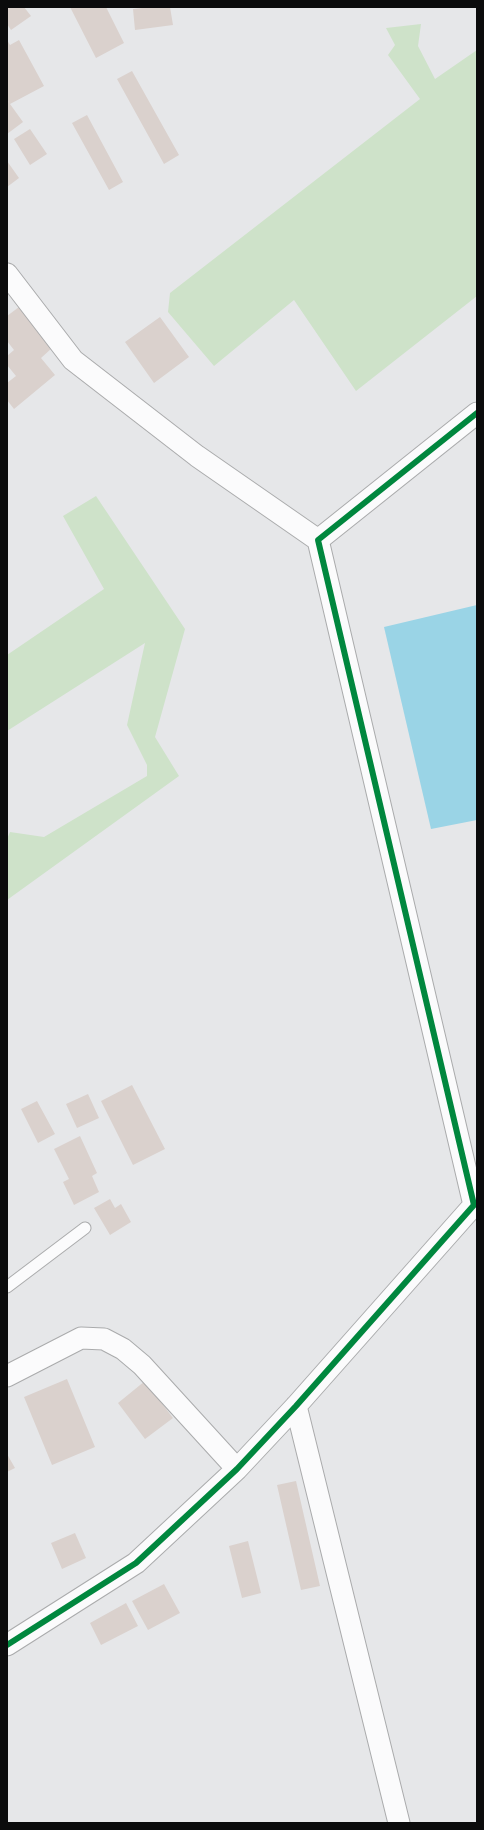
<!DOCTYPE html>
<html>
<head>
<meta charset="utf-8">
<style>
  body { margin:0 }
  #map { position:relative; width:484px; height:1830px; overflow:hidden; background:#e6e7e9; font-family:Commissioner,sans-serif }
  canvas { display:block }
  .frame { position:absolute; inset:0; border:8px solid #0b0b0c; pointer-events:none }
</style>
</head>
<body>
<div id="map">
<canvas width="484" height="1830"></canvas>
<div class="frame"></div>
</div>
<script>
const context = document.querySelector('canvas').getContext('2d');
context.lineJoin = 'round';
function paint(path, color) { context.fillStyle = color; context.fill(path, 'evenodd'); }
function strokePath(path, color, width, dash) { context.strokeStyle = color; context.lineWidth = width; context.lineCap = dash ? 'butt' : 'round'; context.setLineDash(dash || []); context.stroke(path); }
const green = new Path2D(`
  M421,24l-3,22 17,33 42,-29v246l-121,95 -62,-91 -80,66 -46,-54 2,-19 250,-194 -32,-44 7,-10 -9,-17z
  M96,496l89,133 -30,108 24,39 -172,124v-61l3,-7 34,5 103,-61v-11l-20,-40 18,-82 -138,88v-76l97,-66 -41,-73z`);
const water = new Path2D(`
  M477,605v215l-46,9 -47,-202z`);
const building = new Path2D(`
  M7,7h17l7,9 -20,14 -4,-6z
  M70,7h36l18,36 -28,15z
  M151,7h19l3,18 -38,5 -2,-21z
  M7,40l3,5 9,-5 25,46 -34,18 13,18 -16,12v-34l2,3 -2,-4z
  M132,71l47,84 -15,9 -47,-85z
  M87,115l36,67 -14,8 -37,-67z
  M30,129l17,25 -17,11 -16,-26z
  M7,161l12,17 -12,9z
  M19,307l33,41 -11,10 14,17 -41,34 -7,-9v-17l9,-7 -9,-11v-9l7,-6 -7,-9v-25z
  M160,317l29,40 -35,26 -29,-41z
  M132,1085l33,64 -32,16 -32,-64z
  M88,1094l11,24 -22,10 -11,-24z
  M37,1101l18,33 -17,9 -17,-34z
  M80,1136l17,37 -5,3 7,16 -25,13 -11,-23 6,-3 -15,-30z
  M110,1199l5,9 6,-4 10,18 -21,13 -16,-27z
  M67,1379l28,68 -43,18 -28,-68z
  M145,1381l28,37 -28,21 -27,-36z
  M7,1454l8,14 -8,4z
  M296,1481l24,105 -19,4 -24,-105z
  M75,1533l11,25 -24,11 -11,-26z
  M248,1541l13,52 -19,5 -13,-52z
  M164,1584l16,29 -32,17 -16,-29z
  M126,1603l12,23 -37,19 -11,-22z`);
const lane = new Path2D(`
  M7,1287l78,-59`);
const street = new Path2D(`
  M7,274l66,86 124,96 121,84
  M7,1376l74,-38 23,1 19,10 19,16 95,104
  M296,1406l103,417
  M7,1645l129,-82 101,-94 59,-63 178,-201 -156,-665 159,-127`);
const cycleway = new Path2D(`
  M7,1645l129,-82 101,-94 59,-63 178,-201 -156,-665 159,-127`);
paint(green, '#cee2c9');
paint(water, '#9ad4e6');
paint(building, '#dad1cd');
strokePath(lane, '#aaabac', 13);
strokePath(street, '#aaabac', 23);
strokePath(lane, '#fbfbfc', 11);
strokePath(street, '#fbfbfc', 21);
strokePath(cycleway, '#00873e', 6);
</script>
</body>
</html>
